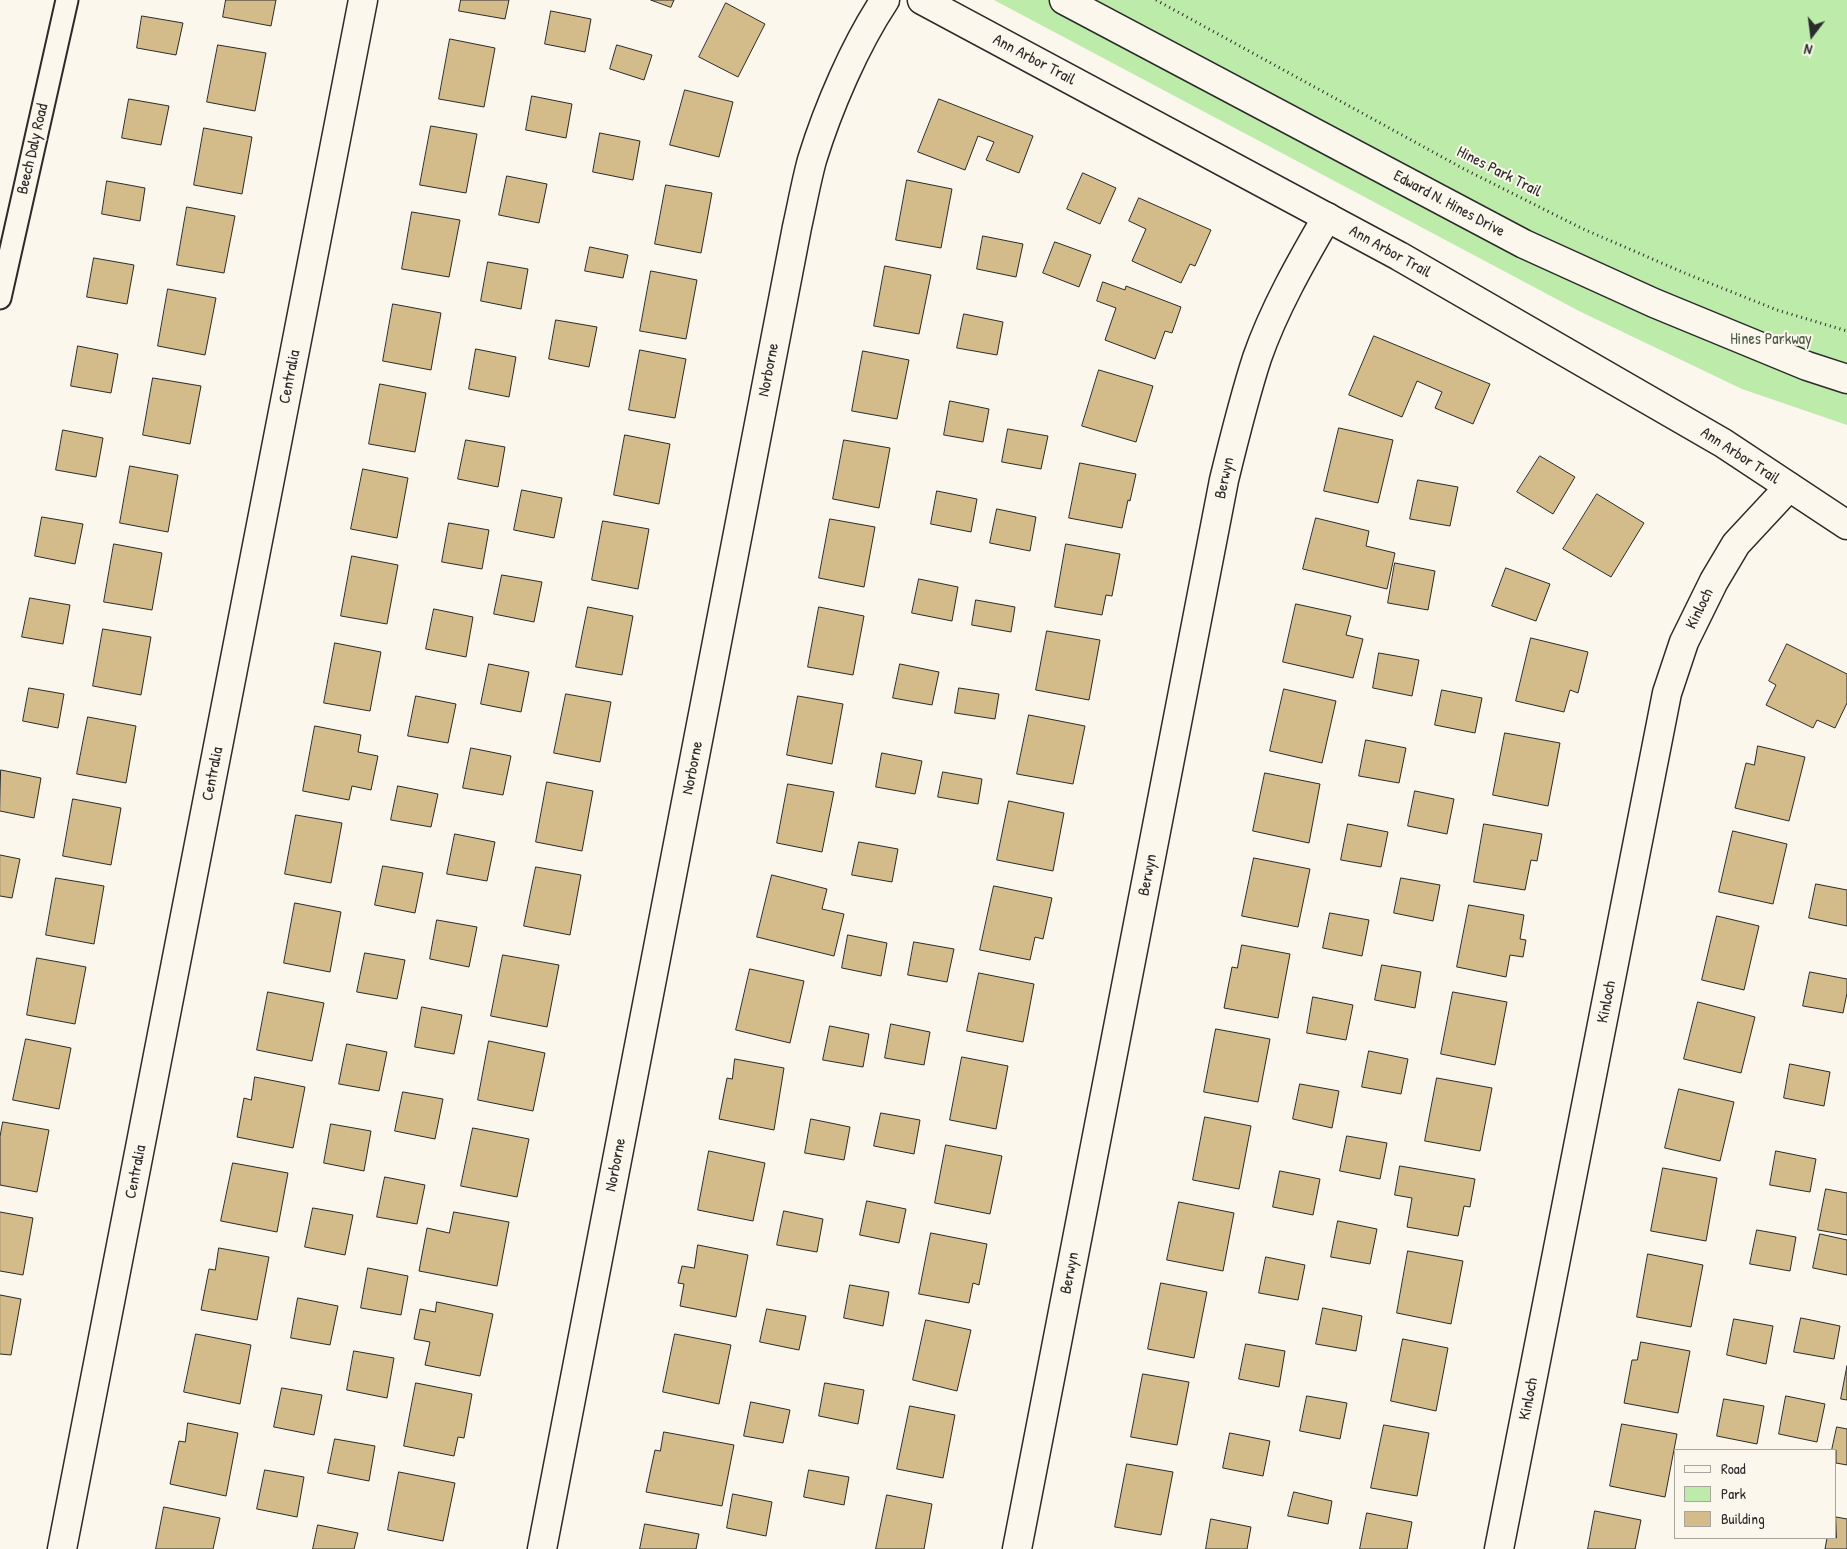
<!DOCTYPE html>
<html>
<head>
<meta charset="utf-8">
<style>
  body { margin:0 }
  #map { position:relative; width:1847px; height:1549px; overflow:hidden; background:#fbf7ec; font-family:"Patrick Hand",sans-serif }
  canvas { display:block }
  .legend { position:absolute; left:1674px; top:1449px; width:162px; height:90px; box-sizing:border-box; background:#fbf7ec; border:1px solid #a8a59f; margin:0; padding:6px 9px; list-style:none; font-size:15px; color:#2b2b2b }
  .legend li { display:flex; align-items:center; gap:10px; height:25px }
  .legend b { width:25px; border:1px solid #a8a59f }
  .north { position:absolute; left:1787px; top:10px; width:50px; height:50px; -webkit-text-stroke:4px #fbf7ec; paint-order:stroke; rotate:195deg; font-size:14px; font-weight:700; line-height:20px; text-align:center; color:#2b2b2b }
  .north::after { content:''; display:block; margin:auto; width:18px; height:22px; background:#2b2b2b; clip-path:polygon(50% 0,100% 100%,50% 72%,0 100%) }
</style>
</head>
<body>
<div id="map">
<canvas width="1847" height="1549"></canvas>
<ul class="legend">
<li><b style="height:6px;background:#fbf7ec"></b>Road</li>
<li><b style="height:14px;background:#bcebaa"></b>Park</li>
<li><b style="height:14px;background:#d4bb8a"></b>Building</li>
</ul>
<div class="north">N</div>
</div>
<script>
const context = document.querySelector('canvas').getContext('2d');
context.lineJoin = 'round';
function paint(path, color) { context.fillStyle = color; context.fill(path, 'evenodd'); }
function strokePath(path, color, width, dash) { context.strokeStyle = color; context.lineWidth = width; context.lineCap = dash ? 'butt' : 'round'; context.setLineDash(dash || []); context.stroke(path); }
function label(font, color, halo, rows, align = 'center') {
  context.font = font + ' "Patrick Hand",sans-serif'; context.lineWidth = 4; context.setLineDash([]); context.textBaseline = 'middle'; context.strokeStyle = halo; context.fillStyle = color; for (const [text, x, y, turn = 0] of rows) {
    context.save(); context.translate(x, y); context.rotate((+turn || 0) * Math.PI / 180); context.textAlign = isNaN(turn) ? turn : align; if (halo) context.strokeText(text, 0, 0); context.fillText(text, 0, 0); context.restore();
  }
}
const green = new Path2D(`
  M994,0h853v425l-105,-36 -163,-78z`);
const building = new Path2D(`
  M226,0h50l-5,26 -48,-9z
  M461,0h48l-4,19 -46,-8z
  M651,0h23l-3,7z
  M726,3l39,21 -27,53 -39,-20z
  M551,11l40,8 -6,33 -40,-8z
  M142,16l41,7 -7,32 -39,-7z
  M450,39l45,9 -11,59 -45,-8z
  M218,45l48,8 -11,58 -48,-9z
  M617,45l35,10 -8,25 -34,-11z
  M685,90l48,12 -14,55 -49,-12z
  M532,96l40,8 -6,34 -40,-8z
  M129,99l40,7 -8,39 -39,-7z
  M939,99l94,37 -14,37 -33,-13 8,-18 -16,-6 -13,34 -47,-18z
  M431,126l46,8 -11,59 -46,-8z
  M204,128l48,9 -10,57 -48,-9z
  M600,133l40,8 -7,39 -40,-8z
  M1083,173l33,15 -16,36 -33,-15z
  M507,176l40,8 -8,39 -40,-8z
  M907,180l45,9 -11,59 -45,-8z
  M107,181l38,7 -5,33 -38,-7z
  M666,185l46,8 -11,60 -46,-9z
  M1139,198l72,32 -16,36 -5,-2 -9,19 -49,-22 14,-32 -17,-8z
  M187,207l48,9 -11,57 -47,-8z
  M412,212l48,8 -11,57 -47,-8z
  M983,236l40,8 -7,33 -39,-8z
  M1055,242l36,13 -12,32 -36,-14z
  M590,247l38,8 -5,23 -38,-7z
  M94,258l40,7 -7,39 -40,-7z
  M488,262l40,7 -7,40 -40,-8z
  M885,266l46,9 -12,59 -45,-8z
  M651,271l46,9 -11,59 -46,-8z
  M1103,282l22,8 1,-4 55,21 -9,26 -7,-2 -10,28 -50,-19 11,-32 -19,-7z
  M168,289l48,9 -11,57 -47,-9z
  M393,304l48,9 -10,57 -48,-9z
  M964,314l39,8 -6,33 -40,-7z
  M556,320l41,7 -8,40 -40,-8z
  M1374,336l116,48 -17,40 -38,-16 7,-16 -25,-11 -15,36 -53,-22z
  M78,346l40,8 -7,39 -40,-7z
  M476,349l40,8 -7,40 -40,-8z
  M640,350l46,9 -11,59 -46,-8z
  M863,351l46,9 -12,59 -45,-8z
  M1099,370l54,16 -17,56 -54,-16z
  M153,378l48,8 -11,58 -47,-9z
  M380,384l46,9 -11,59 -46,-8z
  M950,401l39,8 -6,33 -39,-7z
  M1339,428l54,12 -15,63 -54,-12z
  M1008,429l40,7 -7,33 -39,-7z
  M63,430l40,8 -7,39 -40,-7z
  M625,435l45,9 -11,60 -45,-9z
  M466,440l39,7 -7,40 -40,-8z
  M844,440l46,8 -11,60 -46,-9z
  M1540,456l35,21 -22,37 -36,-22z
  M1080,463l56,11 -6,27 -2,-1 -6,28 -53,-10z
  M130,466l48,9 -10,57 -48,-9z
  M363,469l45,9 -11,60 -46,-9z
  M1418,480l40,7 -8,39 -40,-7z
  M522,490l40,8 -8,40 -40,-8z
  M937,491l40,8 -6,33 -40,-8z
  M1597,494l47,29 -33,54 -48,-28z
  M997,509l39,8 -6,34 -40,-8z
  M42,517l41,7 -8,40 -40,-8z
  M1316,518l53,13 -3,15 29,7 -8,36 -84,-20z
  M830,519l45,8 -11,60 -45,-9z
  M603,521l46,8 -11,60 -46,-9z
  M449,523l40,7 -7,39 -40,-7z
  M114,544l48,9 -10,57 -48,-8z
  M1066,544l54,10 -8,42 -6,-1 -4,20 -47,-8z
  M352,556l46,9 -11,59 -46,-8z
  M1395,563l40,8 -7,39 -40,-7z
  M1506,568l44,16 -14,37 -44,-15z
  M502,575l40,7 -8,40 -40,-8z
  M919,579l39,8 -6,34 -40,-8z
  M30,598l40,7 -7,39 -41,-7z
  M976,600l39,7 -4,25 -39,-7z
  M1296,604l55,12 -5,19 17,4 -10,39 -70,-16z
  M588,607l45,9 -11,59 -46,-8z
  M819,607l45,9 -11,59 -45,-8z
  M434,609l39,8 -7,40 -40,-8z
  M103,629l48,8 -10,58 -48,-9z
  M1047,631l53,9 -11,60 -53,-10z
  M1531,638l57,14 -10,41 -8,-3 -6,22 -48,-11z
  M335,643l46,9 -11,59 -46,-8z
  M1787,644l60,30v29l-12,25 -18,-8 -4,8 -47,-23 10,-20 -7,-4z
  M1379,653l40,7 -7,36 -39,-8z
  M489,664l40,8 -8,40 -40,-8z
  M900,664l39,8 -7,33 -39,-7z
  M29,688l35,6 -6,34 -35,-7z
  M959,688l40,6 -4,25 -40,-6z
  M1284,689l52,12 -14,62 -52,-12z
  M1442,690l40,8 -7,35 -40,-8z
  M566,694l45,8 -11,60 -46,-9z
  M416,696l40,8 -8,39 -40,-7z
  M798,696l45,8 -11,60 -45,-9z
  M1029,715l56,11 -12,58 -56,-10z
  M88,717l48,9 -10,57 -49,-9z
  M315,726l46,9 -3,17 20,4 -7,34 -19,-4 -3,14 -46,-9z
  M1505,733l55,10 -12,63 -55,-11z
  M1366,740l40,8 -7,35 -40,-7z
  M1758,746l47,11 -16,64 -54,-13 11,-45 8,2z
  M471,748l40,8 -8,39 -40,-7z
  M882,753l40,8 -7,33 -39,-7z
  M1,770l40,8 -7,40 -34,-7z
  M943,772l39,7 -4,25 -40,-7z
  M1265,773l55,11 -11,59 -56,-12z
  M547,782l46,9 -11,60 -46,-9z
  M788,784l46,8 -12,60 -45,-9z
  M398,786l40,8 -7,33 -40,-7z
  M1415,791l39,8 -7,35 -39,-8z
  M73,799l48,9 -10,57 -48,-9z
  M1009,801l55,12 -11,58 -56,-11z
  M296,815l46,8 -11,60 -46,-9z
  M1348,824l40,8 -7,35 -40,-7z
  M1484,824l58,10 -5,27 -6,-1 -6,30 -51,-8z
  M1733,831l54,13 -14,60 -54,-12z
  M455,834l40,8 -8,39 -40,-7z
  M859,842l39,7 -6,33 -40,-7z
  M0,855l20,4 -8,39 -12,-2z
  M1254,858l56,11 -12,58 -56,-11z
  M383,866l40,7 -8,40 -40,-8z
  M536,867l45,8 -11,60 -46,-9z
  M772,875l55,14 -5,20 22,5 -10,42 -77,-19z
  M56,878l48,8 -10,58 -48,-9z
  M1401,878l39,7 -7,36 -39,-8z
  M1816,884l31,6v36l-38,-8z
  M994,886l58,12 -9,41 -8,-2 -5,23 -50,-10z
  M295,903l46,9 -11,60 -46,-9z
  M1469,905l55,10 -4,24 6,1 -3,17 -13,-2 -4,22 -49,-10z
  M1330,913l39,7 -7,36 -39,-8z
  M1717,916l42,10 -15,64 -42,-10z
  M437,920l40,7 -8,40 -39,-8z
  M848,935l39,8 -6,33 -39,-8z
  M914,942l40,7 -7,33 -39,-7z
  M1242,945l48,9 -12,64 -54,-10 8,-41 5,1z
  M365,953l40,7 -8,39 -40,-7z
  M503,955l56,10 -12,62 -56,-11z
  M37,958l49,9 -11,57 -48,-9z
  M1382,965l39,7 -6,36 -40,-8z
  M750,969l54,12 -14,62 -54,-13z
  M1810,972l37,7v14l-4,20 -40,-7z
  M979,973l55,11 -11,58 -56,-11z
  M268,992l56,11 -12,58 -55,-11z
  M1453,992l54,10 -12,63 -54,-11z
  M1313,997l40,8 -7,35 -39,-7z
  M1698,1002l57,15 -14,56 -57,-14z
  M422,1007l40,8 -8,39 -39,-7z
  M891,1024l39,8 -6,33 -39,-7z
  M830,1026l39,8 -6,33 -40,-7z
  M1216,1029l54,10 -12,63 -54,-10z
  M26,1039l45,9 -12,61 -46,-9z
  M489,1041l56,12 -12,58 -55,-11z
  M347,1044l40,8 -8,39 -40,-7z
  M1369,1051l39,8 -7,35 -39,-7z
  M962,1057l46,9 -12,63 -46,-9z
  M735,1059l49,9 -10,62 -55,-11 8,-41 5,1z
  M1790,1064l40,8 -6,34 -40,-8z
  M255,1077l50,10 -12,61 -56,-11 7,-39 7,2z
  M1437,1078l55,10 -12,63 -55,-10z
  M1300,1084l39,7 -7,37 -39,-9z
  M1679,1089l55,13 -14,59 -55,-13z
  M403,1092l40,7 -8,40 -40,-8z
  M881,1113l39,7 -6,34 -40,-8z
  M1205,1117l46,9 -12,63 -46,-9z
  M811,1119l39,8 -6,33 -39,-7z
  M3,1122l46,8 -12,62 -37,-7v-48z
  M331,1124l40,7 -7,40 -40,-8z
  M473,1128l56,11 -12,58 -56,-11z
  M1347,1136l40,7 -7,36 -40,-8z
  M946,1145l56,11 -12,58 -55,-11z
  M709,1151l56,12 -12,58 -55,-11z
  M1776,1151l40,8 -6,33 -40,-7z
  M233,1163l55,10 -11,59 -56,-11z
  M1400,1166l75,13 -5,28 -6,-1 -6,30 -51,-9 5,-29 -17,-3z
  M1663,1168l54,10 -11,63 -55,-10z
  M1280,1171l40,8 -7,36 -40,-8z
  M385,1177l40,8 -8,39 -40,-7z
  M1826,1189l21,4v42l-29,-5z
  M867,1201l39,8 -7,34 -39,-8z
  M1179,1202l55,11 -11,58 -56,-11z
  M313,1208l40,7 -8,40 -40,-8z
  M784,1211l39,8 -6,33 -40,-7z
  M0,1212l33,6 -10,57 -23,-4z
  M454,1212l55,10 -12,64 -78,-15 8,-43 22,5z
  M1338,1221l39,8 -7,35 -39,-7z
  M1757,1230l39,7 -6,34 -40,-7z
  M931,1233l56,11 -8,41 -6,-2 -4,20 -50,-9z
  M1820,1234l27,6v35l-34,-7z
  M698,1245l50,10 -12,62 -56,-11 4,-22 -6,-1 4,-17 12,2z
  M219,1248l50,9 -12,63 -56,-10 8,-41 6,1z
  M1408,1251l55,10 -12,63 -54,-11z
  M1648,1254l55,11 -12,62 -54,-10z
  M1266,1257l39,8 -7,35 -39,-7z
  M368,1268l40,8 -7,39 -40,-7z
  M1161,1283l46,9 -13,66 -46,-9z
  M850,1285l39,7 -6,34 -39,-8z
  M0,1295l21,4 -10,56 -11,-1z
  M298,1298l40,8 -8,39 -39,-7z
  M437,1302l56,12 -13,62 -55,-11 5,-23 -16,-3 6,-30 15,3z
  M1323,1308l39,8 -6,35 -40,-7z
  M767,1309l39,7 -7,34 -39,-8z
  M1801,1318l39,8 -6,33 -40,-7z
  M1734,1319l39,7 -7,38 -39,-9z
  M926,1320l45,10 -14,61 -44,-11z
  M196,1334l55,11 -11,59 -56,-12z
  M675,1334l56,11 -12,59 -56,-12z
  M1403,1339l45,9 -12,63 -45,-10z
  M1641,1342l49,9 -12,62 -54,-10 8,-43h5z
  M1246,1344l39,7 -6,36 -40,-8z
  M354,1351l40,7 -7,40 -40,-8z
  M1847,1366v34l-6,-1z
  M1143,1374l46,8 -12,63 -46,-8z
  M416,1383l56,11 -8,44 -6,-1 -4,19 -50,-10z
  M825,1383l39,7 -6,34 -39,-8z
  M282,1388l40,7 -8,40 -40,-8z
  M1307,1396l40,7 -7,36 -40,-8z
  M1786,1396l39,8 -8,38 -38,-8z
  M1724,1399l40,7 -7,38 -40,-8z
  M751,1402l39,8 -7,33 -39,-7z
  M910,1406l45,9 -12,63 -46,-9z
  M188,1423l50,10 -12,63 -56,-12 9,-43 6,1z
  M1622,1424l55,10 -12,63 -55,-11z
  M1384,1425l45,8 -12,63 -46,-8z
  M1837,1427l10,2v36l-11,-2v-13h-4z
  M664,1432l70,13 -12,61 -76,-14 9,-42 5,1z
  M1230,1433l40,8 -7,35 -40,-8z
  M335,1439l40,7 -6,35 -41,-8z
  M1127,1464l46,8 -12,63 -46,-8z
  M265,1470l39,7 -7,40 -40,-8z
  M809,1470l40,7 -5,28 -40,-8z
  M399,1472l56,11 -12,58 -55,-11z
  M1294,1492l38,9 -4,23 -40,-8z
  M733,1494l39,8 -6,34 -39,-8z
  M887,1495l45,9 -8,45h-48z
  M164,1507l56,11 -7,31h-57z
  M1595,1511l46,9 -6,29h-47z
  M1367,1513l45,9 -5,27h-47z
  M1836,1517l11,2v30h-22l2,-11h9z
  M1211,1519l40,8 -4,22h-41z
  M645,1524l54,10 -3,15h-56z
  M318,1525l40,8 -4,16h-41z`);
const path = new Path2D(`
  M1156,0l308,169 117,59 106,46 90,36 70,21`);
const service = new Path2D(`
  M0,298l67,-298`);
const minor = new Path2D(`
  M62,1549l301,-1549
  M542,1549l255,-1322c5,-22 9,-45 15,-67 16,-52 43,-115 73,-160
  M1017,1549l207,-1069c10,-41 20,-82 33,-122 17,-49 44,-96 70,-141
  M1499,1549l168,-856 17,-51 30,-61 22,-37 53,-57`);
const tertiary = new Path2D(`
  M922,0l477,256 324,187 124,82
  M1064,0l460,244 130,59 153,63 40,13`);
const streetNames = [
  ["Ann Arbor Trail",1034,60,28],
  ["Beech Daly Road",33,149,-77],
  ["Hines Park Trail",1499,172,27],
  ["Edward N. Hines Drive",1449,204,28],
  ["Ann Arbor Trail",1390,252,29],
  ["Norborne",769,370,-79],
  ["Centralia",290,377,-79],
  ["Ann Arbor Trail",1740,456,33],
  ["Berwyn",1225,478,-78],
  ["Kinloch",1700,609,-64],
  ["Norborne",693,768,-79],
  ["Centralia",213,774,-79],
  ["Berwyn",1148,875,-79],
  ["Kinloch",1607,1002,-79],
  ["Norborne",616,1165,-79],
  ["Centralia",136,1172,-79],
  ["Berwyn",1070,1273,-79],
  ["Kinloch",1529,1399,-79]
];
const parkNames = [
  ["Hines Parkway",1771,340]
];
paint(green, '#bcebaa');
paint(building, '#d4bb8a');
strokePath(building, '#2b2b2b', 1);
strokePath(service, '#2b2b2b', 25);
strokePath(minor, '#2b2b2b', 31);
strokePath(tertiary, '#2b2b2b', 31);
strokePath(path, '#2b2b2b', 3, [1, 4]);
strokePath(service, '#fbf7ec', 21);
strokePath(minor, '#fbf7ec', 28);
strokePath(tertiary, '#fbf7ec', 28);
label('16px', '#2b2b2b', '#fbf7ec', streetNames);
label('16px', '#4f5b4b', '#fbf7ec', parkNames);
</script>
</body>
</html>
